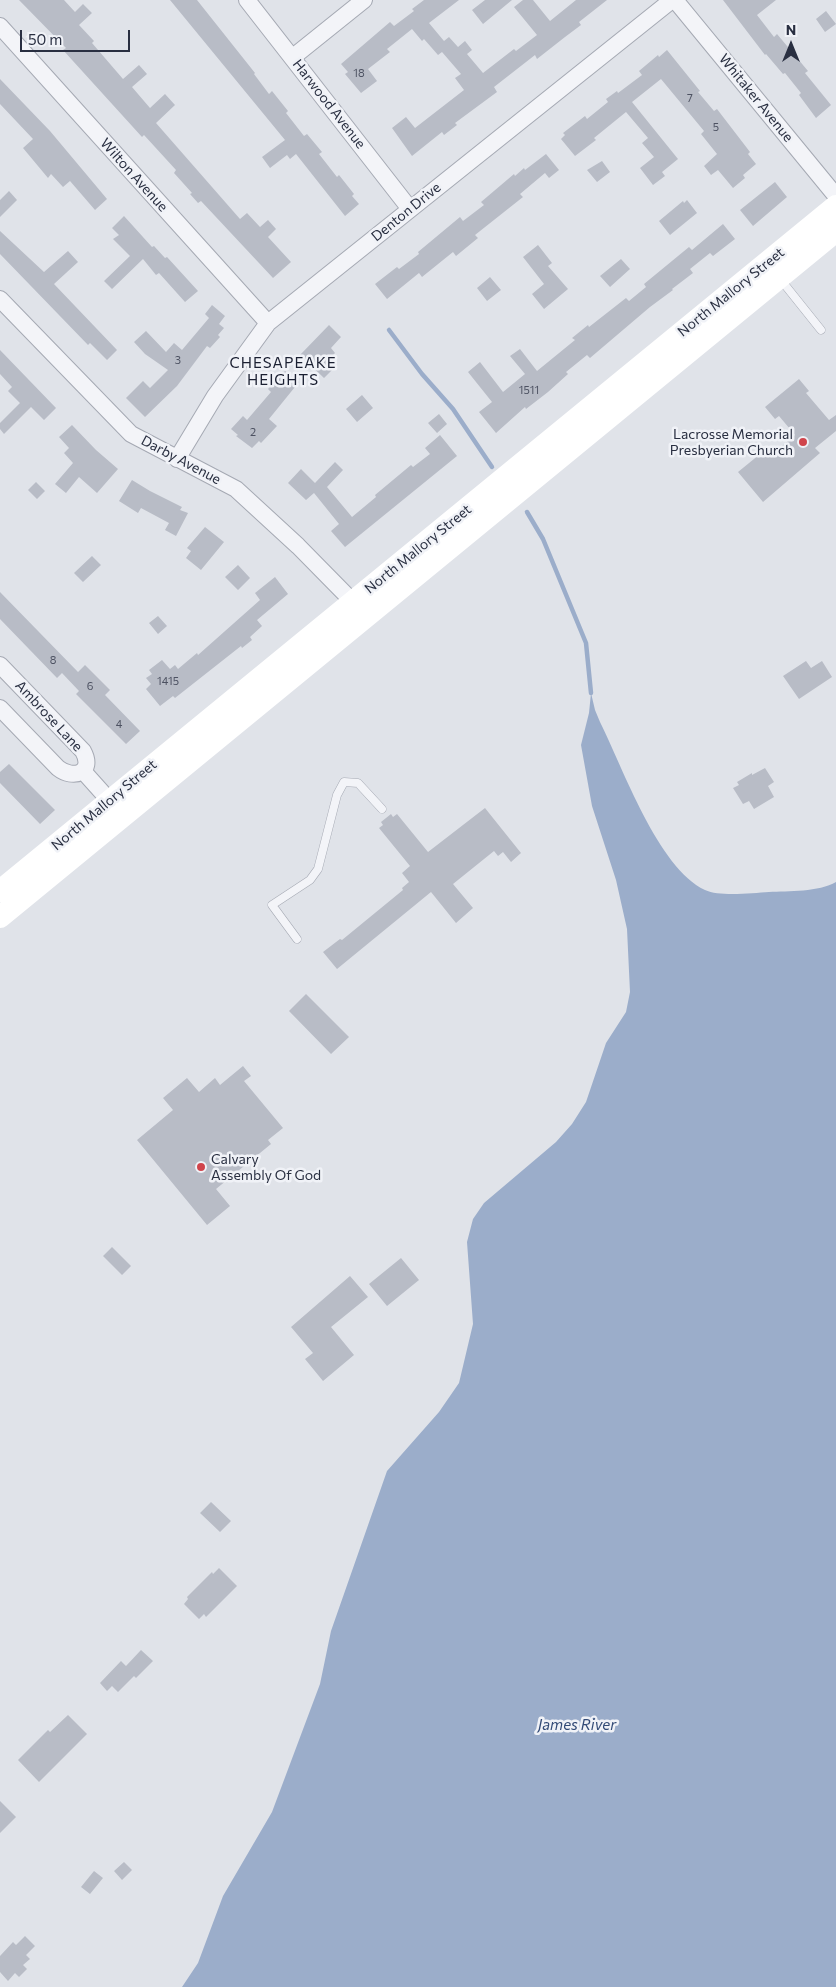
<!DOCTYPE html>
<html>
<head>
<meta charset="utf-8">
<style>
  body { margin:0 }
  #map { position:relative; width:836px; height:1987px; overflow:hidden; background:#e0e3e9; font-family:Commissioner,sans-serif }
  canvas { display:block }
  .north { position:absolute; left:766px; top:20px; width:50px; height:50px; -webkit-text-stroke:4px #f0f2f7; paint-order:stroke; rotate:0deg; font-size:14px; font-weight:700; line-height:20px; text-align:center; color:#292f41 }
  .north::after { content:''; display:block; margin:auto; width:18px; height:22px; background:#292f41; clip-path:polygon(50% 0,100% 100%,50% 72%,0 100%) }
  .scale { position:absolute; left:20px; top:30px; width:110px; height:22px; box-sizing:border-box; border:2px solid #292f41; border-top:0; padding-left:6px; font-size:15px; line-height:18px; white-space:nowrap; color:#292f41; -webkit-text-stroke:4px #f0f2f7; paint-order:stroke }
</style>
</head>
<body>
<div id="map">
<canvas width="836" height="1987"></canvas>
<div class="north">N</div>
<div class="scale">50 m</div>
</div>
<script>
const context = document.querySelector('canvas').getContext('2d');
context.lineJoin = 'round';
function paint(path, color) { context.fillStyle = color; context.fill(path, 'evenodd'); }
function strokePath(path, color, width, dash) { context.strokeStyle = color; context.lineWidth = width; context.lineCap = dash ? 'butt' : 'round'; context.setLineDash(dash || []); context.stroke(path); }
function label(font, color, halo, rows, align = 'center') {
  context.font = font + ' Commissioner,sans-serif'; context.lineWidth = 5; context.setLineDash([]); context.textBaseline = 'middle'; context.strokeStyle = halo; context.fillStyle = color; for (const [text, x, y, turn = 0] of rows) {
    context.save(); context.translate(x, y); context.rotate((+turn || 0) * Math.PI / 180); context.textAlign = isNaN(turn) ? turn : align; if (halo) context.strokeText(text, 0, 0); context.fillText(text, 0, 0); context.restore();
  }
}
const water = new Path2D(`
  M591,693l4,17 5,12c23,46 58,146 105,168 15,7 47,3 64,2 19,-1 50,0 67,-10v1105h-654l16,-24 25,-67 49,-84 48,-128 11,-53 56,-160 52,-59 20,-29 14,-59 -6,-82 6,-23 11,-16 72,-61 16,-18 14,-22 20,-59 20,-31 4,-20 -3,-63 -11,-49 -24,-74 -11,-61 8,-32z`);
const stream = new Path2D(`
  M389,330l33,44 31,35 39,58
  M527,512l16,27 43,104 5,50`);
const building = new Path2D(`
  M19,0h45l11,12 8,-8 9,9 -13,12 15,16 -2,2 31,36 16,-14 8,9 -15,13 18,21 15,-14 10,11 -19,18 84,96 7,-6 13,14 8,-7 8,9 -8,8 23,25 -18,16 -72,-77 -3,2 -8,-9 2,-1 -18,-20 2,-3 -32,-35 -2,2 -79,-87 3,-2z
  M170,0h27l58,73 -1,1 15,20 3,-3 16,20 -2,2 18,23 3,-2 15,18 -3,2 18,23 2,-2 15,19 -2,2 7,8 -14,12 -49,-62 -6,5 -3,-4 -17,13 -8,-11 23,-17z
  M424,0h35l-30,23 15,18 5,-4 9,10 7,-6 7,9 -5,4 16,19 31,-24 2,2 21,-16 -23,-28 9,-7h10l17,21 26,-21h31l-28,22 2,3 -16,12 -28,22 -2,-4 -41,32 3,5 -42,31 2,2 -13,10 -2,-3 -30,24 -20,-28 14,-11 9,11 49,-38 -9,-12 6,-4 -19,-22 -4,3 -14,-16 -2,2 -10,-12 -25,20 3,3 -22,17 9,12 -16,12 -16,-19 3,-2 -7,-8 49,-42 4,4 20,-15 -2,-2z
  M485,0h27l-29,24 -11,-14z
  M723,0h53l-19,15 17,22 3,-3 31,37 -3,2 26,32 -15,13 -17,-23 2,-2 -16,-20 -2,1 -17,-20 -1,1z
  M826,11l10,13 -11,8 -9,-13z
  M667,50l33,41 -2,1 16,19 3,-2 33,43 -2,2 8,10 -13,11 2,3 -12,10 -15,-18 -7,5 -7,-9 13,-12 -16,-20 3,-3 -43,-52 -29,23 46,57 -16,13 3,4 -12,9 -13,-17 14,-11 -12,-14 6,-5 -22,-26 -32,26 2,2 -21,16 -14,-17 4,-4 -2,-2 22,-17 2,3 21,-17 -2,-3 11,-8 1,2 24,-18 -3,-4 19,-16 1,2z
  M0,79l50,52 57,68 -12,11 -25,-29 -7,6 -12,-13 -3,4 -25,-30 10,-9 -33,-35z
  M546,154l13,16 -10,8 -4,-5 -25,21 3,3 -48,38 3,3 -22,18 -3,-4 -31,25 -3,-4 -32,26 -12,-15 22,-17 2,2 20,-15 -1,-2 42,-35 3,4 21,-16 -3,-3 33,-28 1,2 9,-8 1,2z
  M602,161l8,11 -13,10 -10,-12z
  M775,182l12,15 -34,29 -13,-16z
  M9,191l8,9 -17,17v-17z
  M687,200l10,13 -27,22 -11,-14 24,-20 1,2z
  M124,216l28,31 2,-1 11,12 2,-1 31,34 -13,11 -26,-29 -3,2 -13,-16 -31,30 -8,-8 26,-25 -17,-17 6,-4 -7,-7z
  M723,224l12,15 -22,17 -3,-3 -20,16 3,4 -21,16 1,1 -23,17 -60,51 -3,-3 -21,17 2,2 -20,18 -22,17 -1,-2 -29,26 -17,-21 13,-10 -24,-30 12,-10 23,30 22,-18 -15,-18 10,-7 17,22 38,-31 -3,-2 16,-13 1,2 37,-29 3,3 17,-14 -2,-3 45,-37 3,3z
  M0,231l44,41 24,-21 10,11 -24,22 63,66 -10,10 -17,-17 -2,2 -88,-91z
  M538,245l14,18 -4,3 20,23 -24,20 -12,-15 12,-10 -21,-27z
  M621,259l9,10 -20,18 -10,-11z
  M490,277l11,13 -14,11 -10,-13z
  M212,305l13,11 -6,8 5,4 -6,7 2,2 -10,11 -3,-2 -30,40 -32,31 -19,-19 17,-17 7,7 18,-18 -23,-16 -11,-12 12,-11 20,21 8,-9 8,7 27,-32 -4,-4z
  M329,325l12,12 -10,11 4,5 -9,9 7,7 -9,9 -24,-23z
  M0,350l56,58 -12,12 -13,-13 -27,27 -4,-5v-6l20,-20 -12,-12 4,-4 -12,-13z
  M285,371l14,11 -30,37 8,7 -16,17 -2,-2 -7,7 -16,-12 2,-1 -7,-6 12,-13 4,4 24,-28 -3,-3z
  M799,379l10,12 -3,2 23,27 7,-5v16l-21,17 5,5 -57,49 -25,-30 27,-22 5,6 25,-21 -16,-19 -4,3 -10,-12z
  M362,395l11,13 -16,14 -11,-13z
  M439,414l8,10 -10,9 -9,-10z
  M72,425l24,25 22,19 -21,24 -18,-16 -13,16 -11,-9 18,-21 -9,-10 5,-5 -10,-11z
  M440,435l17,21 -112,91 -14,-16 8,-7 -25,-31 -8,7 -18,-17 13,-14 14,14 20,-21 8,8 -16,17 25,30 24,-20 -1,-2 36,-30 2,2 17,-13 -5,-6z
  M132,480l18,11 32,16 -2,3 8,3 -12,23 -11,-6 4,-7 -28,-15 -3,5 -19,-12z
  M36,482l9,9 -8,8 -9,-9z
  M205,527l19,15 -23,28 -15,-12 5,-7 -4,-3z
  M92,556l9,9 -18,17 -9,-9z
  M238,565l12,13 -12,12 -13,-13z
  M275,577l13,17 -31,26 5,6 -12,11 2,3 -10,8 -1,-2 -66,52 -2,-2 -13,10 -14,-17 5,-5 -5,-6 6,-4 -3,-4 13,-10 8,9 5,-4 3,4 19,-16 1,2 62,-55 -5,-7z
  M0,592l78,80 7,-7 25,25 -5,5 35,36 -14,13 -50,-50 3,-3 -17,-18 -5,5 -57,-59z
  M158,616l9,10 -9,8 -9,-11z
  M806,661l5,7 11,-7 10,16 -33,22 -16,-23z
  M9,764l46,46 -15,14 -40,-41v-11z
  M765,768l9,14 -6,4 6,11 -20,12 -5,-8 -6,3 -10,-16 6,-3 -2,-3 15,-9v2z
  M485,808l36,45 -10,9 -8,-10 -5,4 -4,-5 -41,33 20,24 -17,15 -25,-31 -94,77 -14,-17 17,-13 2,1 61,-50 -1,-2 7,-6 -7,-9 8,-7 -31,-38 4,-3 -2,-3 10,-8 2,3 4,-3 31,38z
  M306,994l43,43 -18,17 -42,-43z
  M243,1066l8,10 -7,5 39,47 -15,12 3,4 -55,45 14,17 -23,19 -70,-85 36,-30 -10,-12 24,-20 12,14 16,-14 5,7z
  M112,1247l19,19 -9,9 -19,-19z
  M401,1258l18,22 -32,26 -18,-22z
  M350,1276l18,21 -37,30 23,28 -31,26 -18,-22 8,-6 -22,-26z
  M211,1502l20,19 -11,11 -20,-19z
  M219,1568l18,18 -31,31 -2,-3 -5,5 -15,-15 4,-5 -1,-2 25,-25 1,2z
  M141,1650l12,11 -17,17 -2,-2 -16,16 -6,-6 -5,5 -7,-8 21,-22 5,5z
  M68,1715l19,19 -48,48 -21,-22 30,-30 2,2z
  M0,1801l16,16 -16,16z
  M124,1862l8,8 -10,10 -8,-9z
  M94,1871l9,7 -13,16 -9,-7z
  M25,1936l10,10 -9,9 4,4 -7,6 4,4 -8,8 -4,-4 -7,8 -8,-9v-16l13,-14 3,3z`);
const lane = new Path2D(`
  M781,280l40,50
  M297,939l-25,-34 38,-25 8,-11 19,-74 7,-13 14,1 24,26`);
const street = new Path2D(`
  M247,0l163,209
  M675,0l161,196
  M0,26l268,297
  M293,57l71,-57
  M0,299l131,135 105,55 62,57 62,63
  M177,459l38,-63 53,-73 404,-323
  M0,665l83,86c12,22 -10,29 -25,17l-58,-60
  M83,771l34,38`);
const secondary = new Path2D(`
  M0,891l836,-685
  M0,917l836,-686`);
const markers = [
  [803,442,5,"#d0444b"],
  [201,1167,5,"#d0444b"]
];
const numberNames = [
  ["18",359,73],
  ["7",690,98],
  ["5",716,127],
  ["3",178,360],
  ["1511",529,390],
  ["2",253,432],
  ["8",53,660],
  ["1415",168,681],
  ["6",90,686],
  ["4",119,724]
];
const streetNames = [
  ["Whitaker Avenue",756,98,51],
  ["Harwood Avenue",329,104,52],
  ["Wilton Avenue",134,175,48],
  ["Denton Drive",406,212,-39],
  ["North Mallory Street",731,292,-39],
  ["Darby Avenue",181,460,28],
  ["North Mallory Street",418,549,-39],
  ["Ambrose Lane",49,716,47],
  ["North Mallory Street",104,805,-40]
];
const poiNames = [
  ["Lacrosse Memorial",793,434],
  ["Presbyerian Church",793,450],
  ["Calvary",211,1159,"left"],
  ["Assembly Of God",211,1175,"left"]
];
const neighbourhoodNames = [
  ["CHESAPEAKE",283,363],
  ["HEIGHTS",283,380]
];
const waterNames = [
  ["James River",577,1725]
];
paint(water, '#9badca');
strokePath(stream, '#9badca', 4.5);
paint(building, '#b8bcc6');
strokePath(lane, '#a5a9b3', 9);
strokePath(street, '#a5a9b3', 18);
strokePath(lane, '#f3f4f8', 8);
strokePath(street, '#f3f4f8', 16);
strokePath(secondary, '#fff', 22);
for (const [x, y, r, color] of markers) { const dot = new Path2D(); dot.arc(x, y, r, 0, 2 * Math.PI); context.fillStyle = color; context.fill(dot); strokePath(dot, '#f0f2f7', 2); }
label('11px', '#4d5262', null, numberNames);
label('14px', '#292f41', '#f0f2f7', streetNames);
label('14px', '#292f41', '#f0f2f7', poiNames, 'right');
context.letterSpacing = '1px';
label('15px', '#1b2032', '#f0f2f7', neighbourhoodNames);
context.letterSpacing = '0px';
label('italic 15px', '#324a76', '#f0f2f7', waterNames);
</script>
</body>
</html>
